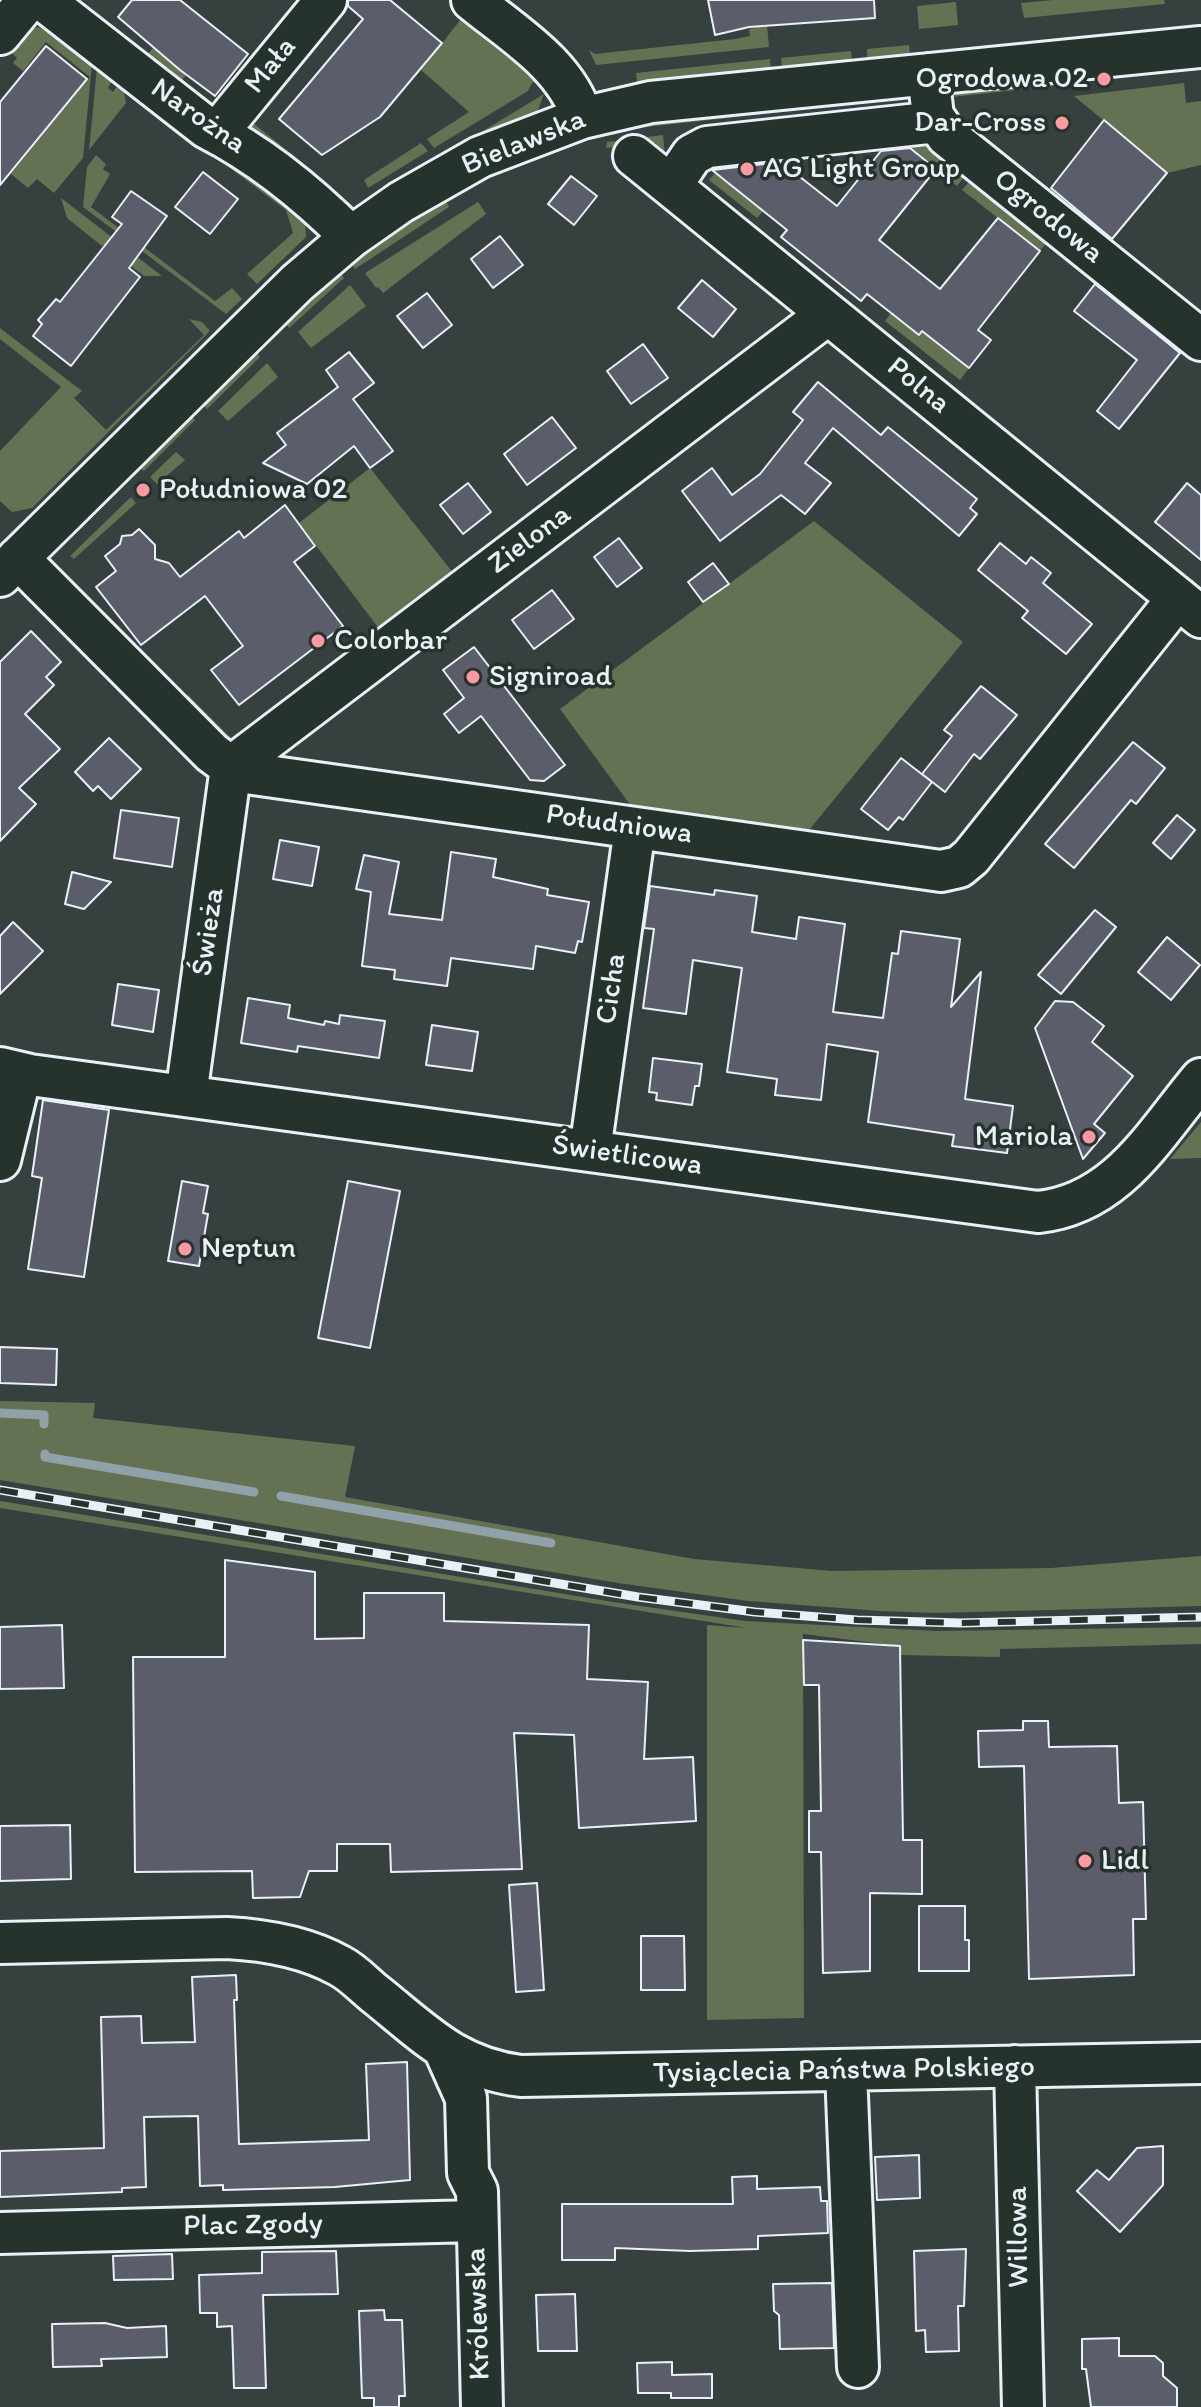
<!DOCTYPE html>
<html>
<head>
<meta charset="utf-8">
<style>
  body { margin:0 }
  canvas { display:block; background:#36403f }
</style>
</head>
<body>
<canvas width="1201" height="2407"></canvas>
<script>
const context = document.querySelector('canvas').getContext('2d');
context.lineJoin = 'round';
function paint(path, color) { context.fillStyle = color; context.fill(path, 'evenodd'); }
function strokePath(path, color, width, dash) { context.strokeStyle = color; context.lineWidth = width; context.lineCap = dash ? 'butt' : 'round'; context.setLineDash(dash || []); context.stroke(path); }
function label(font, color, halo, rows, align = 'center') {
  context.font = font + ' Itim,sans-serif'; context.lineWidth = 7; context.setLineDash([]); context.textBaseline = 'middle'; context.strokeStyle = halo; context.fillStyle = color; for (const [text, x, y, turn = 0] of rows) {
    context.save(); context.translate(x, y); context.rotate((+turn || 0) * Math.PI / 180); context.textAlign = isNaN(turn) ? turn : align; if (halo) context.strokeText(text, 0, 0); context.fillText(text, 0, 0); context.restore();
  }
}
const green = new Path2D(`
  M1053,0h111l1,4 -141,14 -3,-15z
  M956,2l2,23 -39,4 -2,-23z
  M465,14l75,65 -8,4 -4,8 -94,57 -7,-9 42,-27 -48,-42z
  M767,25l2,22 -173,18 -7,-15 6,4 140,-15 15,-3 -1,-7z
  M37,27l12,3 43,34 -9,94 -29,35 -17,-14 -9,9 -17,-14 79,-97 -44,-35 -23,29 -10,-8 4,-5 -5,-5 19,-23z
  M909,45l1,11 -43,5v-12z
  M153,48l33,27 -5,6 -33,-27z
  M851,51l1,11 -70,7 -1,-11z
  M770,59l1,12 -130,14 -4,-3 -1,-9z
  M97,67l16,13 -5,8 5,4 4,-6 7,6 2,11 -37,47z
  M1062,77l1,8 -120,13 2,-10z
  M1184,83l2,20 15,-2v64l-34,8 -93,-77z
  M269,85l12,5 -28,33 62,50 -2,3 -71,-54z
  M915,91l-1,9 -7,-2 -261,29 -1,-7z
  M544,94l-6,16 -7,6 -56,24 -2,-3z
  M915,132l52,41 -10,13 -63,-51z
  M663,135l2,20 12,10 -18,-8 -3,-14 -50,5 1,-6z
  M421,143l7,8 -60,37 -4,-8z
  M198,144l28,14 79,59 1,20 -49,47 -10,-10 46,-41 -7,-23z
  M96,155l10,9 -3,5 7,5 -19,33 124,94 17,-13 10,11 -16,15 -143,-107 4,-40z
  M715,173l48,38 -6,7 -48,-38z
  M973,177l75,64 -8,10 -78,-61z
  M444,196l5,11 -94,62 -3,-4 1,-8z
  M61,198l101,78h-18l-40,-31 -2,1 -35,-28z
  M478,202l8,12 -103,79 -5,-6 -2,1 -11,-15z
  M333,272l7,1 4,5 -55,50 -6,-9z
  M350,285l16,21 -55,42 -13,-16z
  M891,313l28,22 3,-4 47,37 -9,12 -75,-59z
  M189,319l13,3 8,9 -178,177 -20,4 -12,-11v-50l61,-64 -61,-48v-11l82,63 -8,7 32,32 98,-95z
  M255,351l5,6 -53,52 -5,-5z
  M267,363l11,14 -50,44 -10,-10z
  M191,415l4,5 -51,51 -4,-3 14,-21z
  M176,452l9,8 -28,24 -7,-7z
  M370,468l84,106 -74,56 -81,-107z
  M131,497l5,6 -62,56 -4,-3z
  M814,521l149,121 -158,193 -171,-25 -74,-101z
  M188,695l46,46 2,6 -54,-46z
  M1201,1122v36l-31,1z
  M0,1401l95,2 -2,15 262,28 -10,51 349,62 138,12 219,-3 150,-12v50l-265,7 -56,-2 -132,-10 -130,-18 -618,-103z
  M0,1501l613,101 132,19 191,10 265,-4v17l-201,5v8l-100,-2v-9l-97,-12 1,384 -97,2v-395l40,3 -747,-120z`);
const stream = new Path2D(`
  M0,1413l44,2v9
  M45,1454v3l209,35
  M281,1496l270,47`);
const building = new Path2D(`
  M132,0h48l68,54 -33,42 -35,-26 -62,-53z
  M348,0h42l52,43 -62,74 -58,38 -43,-36 84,-100 -15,-13z
  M708,0h166l1,18 -126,9 -34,8z
  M46,46l41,33 -87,106v-83z
  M1104,120l63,53 -55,66 -61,-51z
  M910,148l26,21 -57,71 61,49 58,-71 42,33 -62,79 13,10 -22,28 -47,-37 -3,4 -52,-41 -6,7 -80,-64 6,-7 -75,-60 69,-8 56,44 44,-55z
  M203,172l35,27 -28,35 -35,-27z
  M571,176l26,20 -23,29 -26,-21z
  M131,191l36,25 -38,52 11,9 -69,89 -38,-30 9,-12 -4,-4 18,-21 4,3 62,-78 -10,-7z
  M500,236l23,29 -30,23 -22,-29z
  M702,280l34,29 -23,28 -35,-29z
  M1095,284l85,69 -61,76 -22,-18 40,-51 -63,-49z
  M427,293l25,32 -29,23 -26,-32z
  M643,344l25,34 -37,26 -24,-33z
  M349,352l25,31 -21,16 40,52 -23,17 -16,-22 -47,38 -44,-21 23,-18 -9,-12 61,-46 -12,-17z
  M818,382l63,53 7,-8 89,72 -7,9 7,6 -18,22 -126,-108 -28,35 26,20 -26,31 -24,-19 -61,46 -38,-50 30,-23 20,27 28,-21 43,-54 -10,-8z
  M552,417l24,31 -49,37 -23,-31z
  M468,483l23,29 -28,22 -23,-29z
  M1187,483l14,12v65l-46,-38z
  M285,505l30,41 -21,16 49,64 -104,79 -28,-35 32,-24 -38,-50 -64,49 -45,-58 20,-16 -11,-15 15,-12 2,-8 10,-1 7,-6 16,16v14l14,4 11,14 59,-46 5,7z
  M619,538l23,30 -25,19 -23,-30z
  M1000,543l26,21 5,-7 20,16 -8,10 49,41 -26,30 -44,-36 6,-7 -50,-41z
  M713,563l16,21 -26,18 -15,-20z
  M552,590l22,29 -40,30 -22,-29z
  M31,631l30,31 -15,15 8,8 -29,29 35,35 -41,39 17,16 -36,37v-179z
  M474,647l91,118 -21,16 -14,-1 -49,-64 -22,17 -15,-19 20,-16 -21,-28z
  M981,686l36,29 -37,44 -6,-5 -29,38 -23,-18 30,-38 -8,-6z
  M109,738l32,31 -30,30 -13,-13 -5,5 -18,-19z
  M1133,742l32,26 -29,36 -5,-4 -57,68 -29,-24z
  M901,758l31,24 -29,38 -4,-3 -11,13 -27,-21z
  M121,810l58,8 -7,49 -58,-9z
  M1177,815l18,15 -24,29 -18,-16z
  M280,840l39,7 -7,39 -39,-7z
  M451,852l45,7 -3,18 55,12 -1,6 42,7 -7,40 -4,-1 -3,12 -39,-7 -3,23 -82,-11 -4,28 -53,-7 1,-9 -33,-4 9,-74 -15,-3 8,-34 35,7 -10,52 53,6z
  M72,872l39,10 -27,27 -19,-5z
  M650,886l64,9 1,-5 42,6 -5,36 44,7 3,-22 46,7 -12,88 50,6 9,-65 6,1 3,-23 59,8 -9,68 30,-35 -16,127 48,7 -6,47 -55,-7 2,-11 -86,-13 10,-70 -51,-8 -6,56 -46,-5 2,-16 -50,-7 15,-104 -49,-8 -7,54 -43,-6 11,-79 -10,-1z
  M1095,910l21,17 -55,67 -23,-19z
  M13,922l30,29 -43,43v-58z
  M1167,937l33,28 -29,35 -33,-28z
  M118,984l41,6 -6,42 -41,-7z
  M248,998l42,7 -2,13 36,7 1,-4 14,3 1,-9 45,6 -6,37 -81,-12 -1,6 -56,-9z
  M1055,1001l18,1 31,24 -12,16 41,34 -39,48 11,9 -22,26 -48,-131z
  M432,1025l46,7 -6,39 -46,-6z
  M653,1058l49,6 -3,22h-4l-3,19 -36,-5 1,-7 -8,-1z
  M43,1100l66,10 -25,167 -56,-8 14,-91 -10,-2z
  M182,1181l26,5 -5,27 5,1 -9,52 -31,-5z
  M348,1181l52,10 -30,157 -52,-10z
  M0,1347l57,2 -1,36 -56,-2z
  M225,1560l90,12v67l49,-1v-45h80v28l145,4 -2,54 61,3 -4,77 49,-2 3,64 -117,7 -5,-93 -60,-2 8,136 -131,3 -1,-28h-53v27h-28l-9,26 -47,1 -1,-27 -117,1 -2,-215h92z
  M62,1625l2,63 -64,1v-62z
  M803,1640l97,6 3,194h19v54l-52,-1v78l-47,2 -2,-121h-12v-41h12l-2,-126h-15z
  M1023,1721h25l1,26 68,-1 2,57 24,-1 3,117h-13l1,56 -105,4 -5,-213 -45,1 -1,-36 45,-1z
  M70,1825l1,54 -71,2v-55z
  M537,1883l7,107 -28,2 -7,-107z
  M919,1906h46v34h4v31h-50z
  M641,1936h43l1,54h-44z
  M236,1975l1,25h-3l5,144 130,-4 -3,-76 41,-2 3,118 -75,7 -112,3v-5l-23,1 -2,-70 -54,1 2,70 -24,1v4l-122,5v-46l104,-3 -3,-131 40,-1 1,27 53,-1 -3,-65z
  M1163,2146v39l-43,47 -43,-41 20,-21 12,10 28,-32z
  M919,2155l1,43 -43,2 -2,-43z
  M757,2176v13l63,-2 1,14h6l1,32 -70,3v13l-68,2 -75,-3v12h-53v-56h171l-1,-27z
  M966,2249l-2,57h-6l1,45 -33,1 -1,-22 -9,1 -2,-80z
  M336,2251l2,43 -75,1 3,93h-32l-2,-62 -15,1v-14h-17l-1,-38 63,-2v-21z
  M172,2254l1,25 -59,1 -1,-24z
  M832,2283l2,65 -54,1 -1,-34 -5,-4 -1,-27z
  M575,2294l2,57h-39l-2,-56z
  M384,2310l1,10h17l3,76h-6v11h-25v-9h-12l-3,-87z
  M105,2323l22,5 39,-2 1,31 -66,2 1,7 -49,1 -1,-43z
  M1119,2338v18h36l8,7v13l14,12v19h-86l-5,-38h-4v-30z
  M672,2362v13l40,-1v24h-41v-5h-33l-1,-30z`);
const minor = new Path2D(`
  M43,0l164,128c53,27 102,67 144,109
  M472,0c40,33 95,65 110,118
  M0,34l28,-34
  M928,74l5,42 14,20 254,204
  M217,133l109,-133
  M634,156l567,461
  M671,186l21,-31 15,-8 230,-25
  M18,558l194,195 19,14 22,7 688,97 18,-4 12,-10 207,-259
  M0,576l297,-293 54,-46 50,-35 79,-45 102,-39 69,-16 550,-55
  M0,1068l30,7 1008,137c79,-8 116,-77 163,-133
  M186,1096l45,-329 597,-453
  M590,1151l45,-323
  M0,1160l21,-86
  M0,1943l227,-5c38,2 79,9 113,28 12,6 23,18 34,27 49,39 81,75 147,83l680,-13
  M445,2051l21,47 2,75 9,18 5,216
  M1015,2066l8,341
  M846,2071l12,296
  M0,2233l476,-12`);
const rail = new Path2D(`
  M0,1490l638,107 117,15 102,8 104,3 240,-6`);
const markers = [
  [1104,79,8,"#ff9aa2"],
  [1062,123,8,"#ff9aa2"],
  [747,169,8,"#ff9aa2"],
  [143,490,8,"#ff9aa2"],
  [318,641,8,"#ff9aa2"],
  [473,677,8,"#ff9aa2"],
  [1089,1137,8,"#ff9aa2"],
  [185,1249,8,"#ff9aa2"],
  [1085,1861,8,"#ff9aa2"]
];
const streetNames = [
  ["Mała",271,66,-51],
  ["Narożna",198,117,35],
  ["Bielawska",524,143,-22],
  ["Ogrodowa",1048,217,39],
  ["Polna",918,386,39],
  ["Zielona",530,540,-37],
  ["Południowa",619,825,8],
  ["Świeża",209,932,-82],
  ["Cicha",612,989,-82],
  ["Świetlicowa",627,1156,8],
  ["Tysiąclecia Państwa Polskiego",844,2071,-1],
  ["Plac Zgody",253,2226,-1],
  ["Willowa",1019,2237,-91],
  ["Królewska",479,2314,-92]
];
const poiNames = [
  ["Ogrodowa 02",1088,79,"right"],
  ["Dar-Cross",1046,123,"right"],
  ["AG Light Group",763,169],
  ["Południowa 02",159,490],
  ["Colorbar",334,641],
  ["Signiroad",489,677],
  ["Mariola",1073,1137,"right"],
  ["Neptun",201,1249],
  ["Lidl",1101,1861]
];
paint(green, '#647152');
strokePath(stream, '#90a1a9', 9);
paint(building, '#5c5d6a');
strokePath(building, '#e8f1f8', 2);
strokePath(minor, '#e8f1f8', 46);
strokePath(minor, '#26332d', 40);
strokePath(rail, '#e8f1f8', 9);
strokePath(rail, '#26332d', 6, [18]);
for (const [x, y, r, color] of markers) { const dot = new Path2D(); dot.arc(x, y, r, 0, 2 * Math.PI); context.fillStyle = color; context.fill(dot); strokePath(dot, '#26332d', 3); }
label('30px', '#e8f1f8', '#26332d', streetNames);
label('30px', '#e8f1f8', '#26332d', poiNames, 'left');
</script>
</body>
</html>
